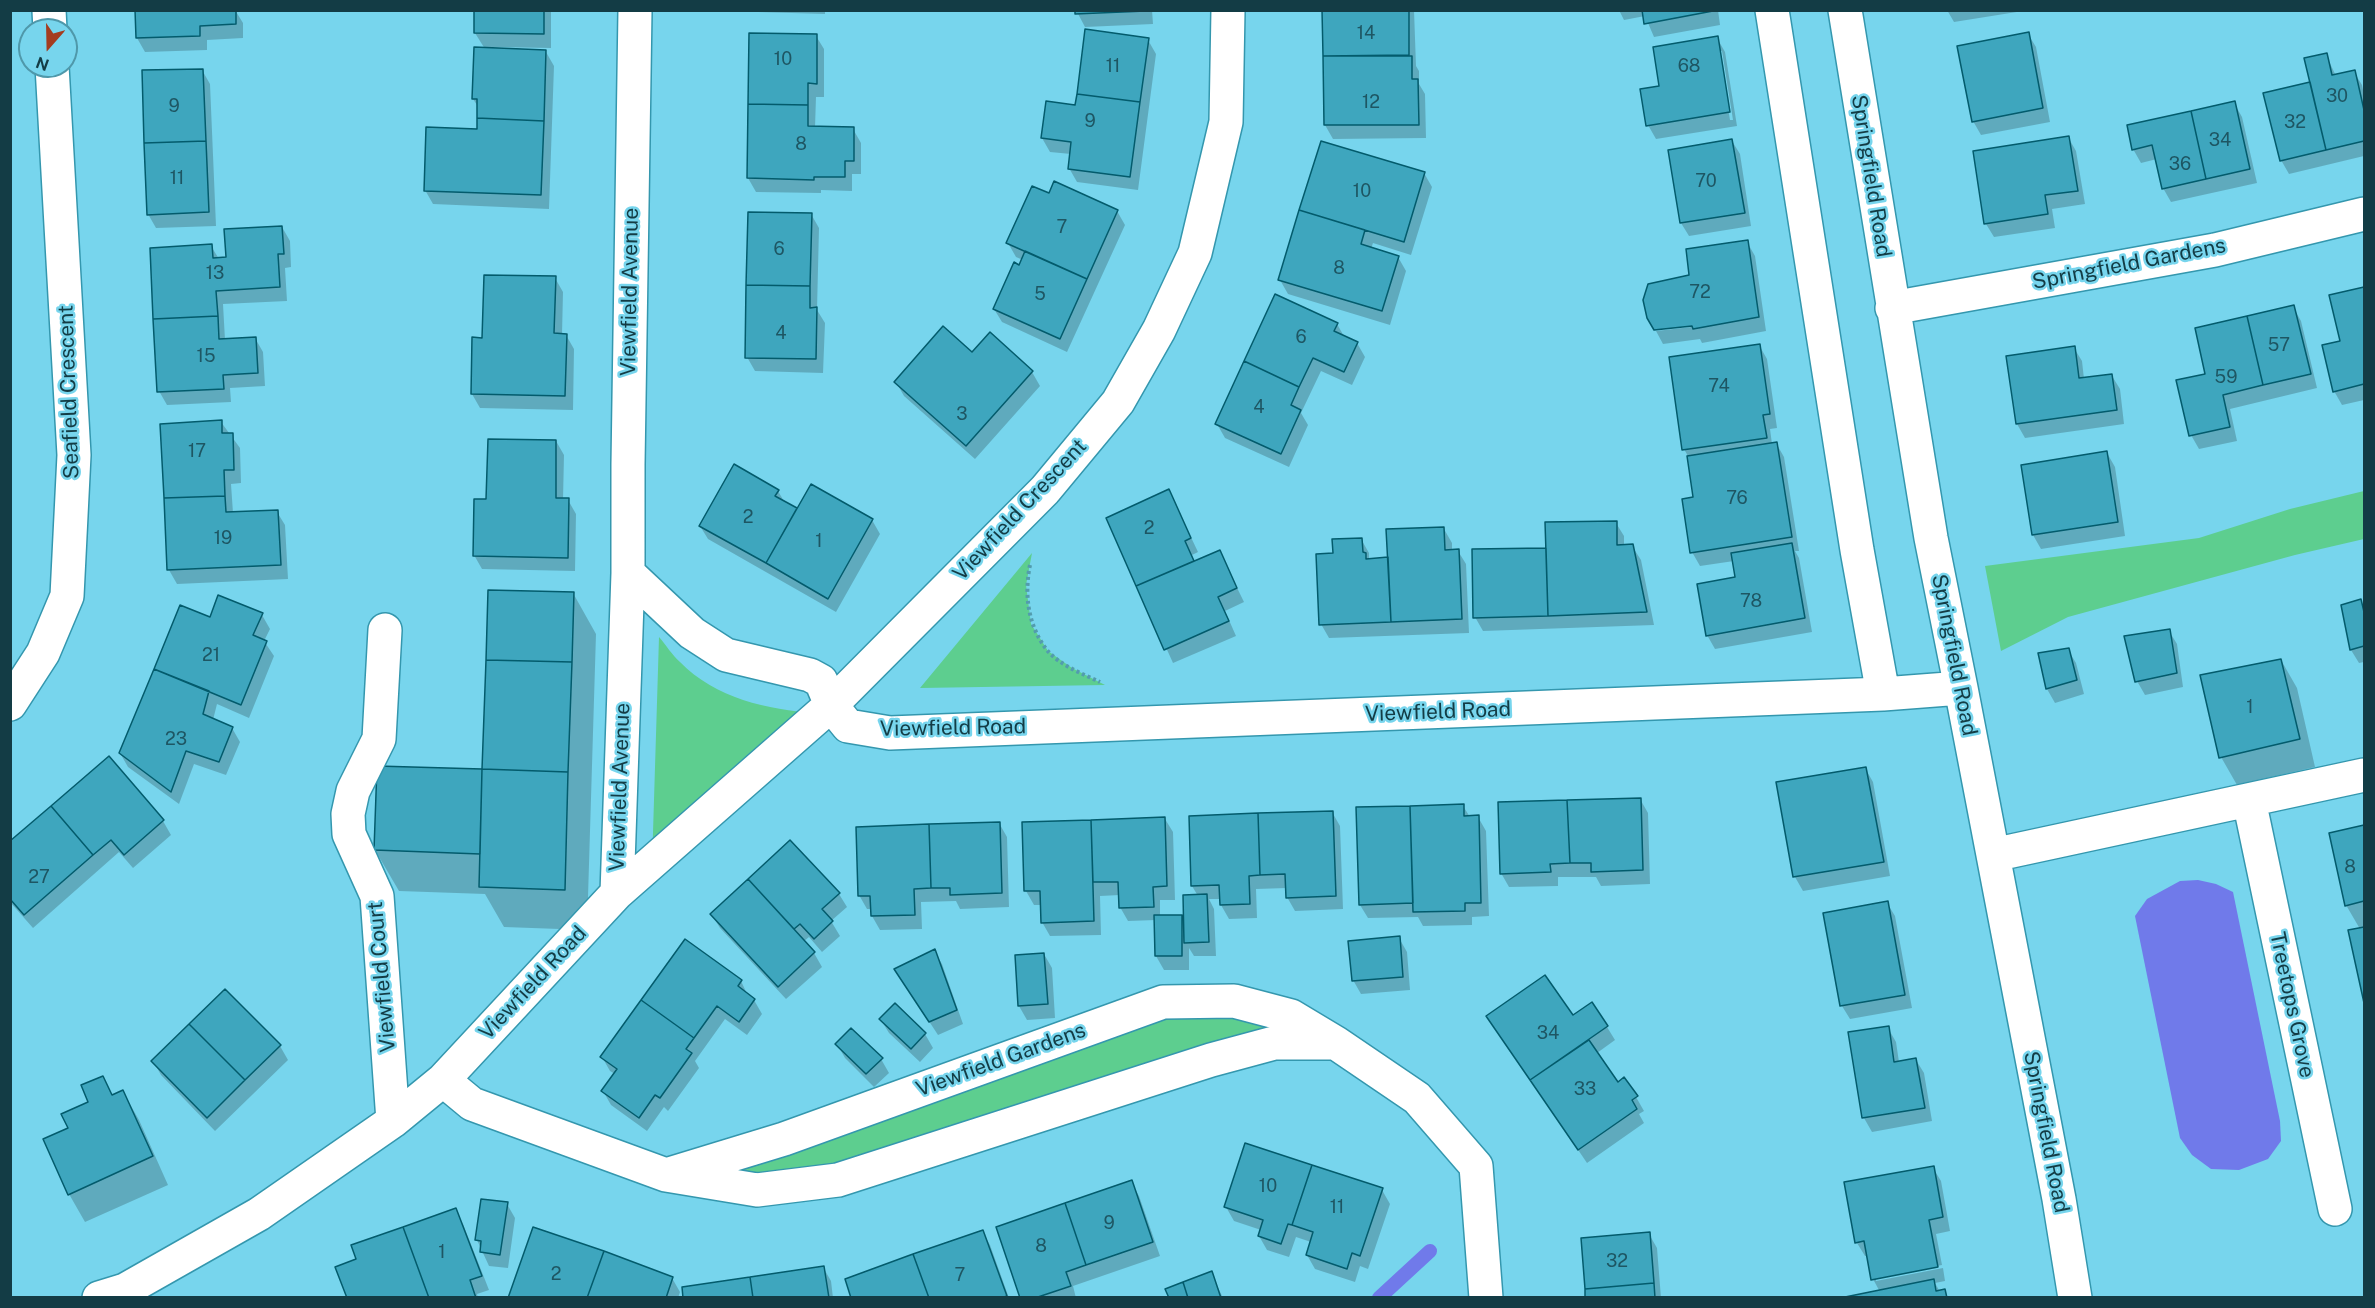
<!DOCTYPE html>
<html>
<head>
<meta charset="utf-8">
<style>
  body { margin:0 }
  #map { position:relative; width:2375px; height:1308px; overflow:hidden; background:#77d5ed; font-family:"Public Sans",sans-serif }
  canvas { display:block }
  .frame { position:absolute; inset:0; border:12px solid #133c45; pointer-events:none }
  .north { position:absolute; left:18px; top:18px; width:60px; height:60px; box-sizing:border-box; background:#77d5ed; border:2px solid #4f98aa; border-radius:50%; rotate:200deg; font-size:16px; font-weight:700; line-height:24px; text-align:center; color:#133c45 }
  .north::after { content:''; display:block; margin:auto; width:21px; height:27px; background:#a43c1f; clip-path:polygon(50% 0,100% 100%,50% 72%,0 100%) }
</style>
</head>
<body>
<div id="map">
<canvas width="2375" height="1308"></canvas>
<div class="frame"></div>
<div class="north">N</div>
</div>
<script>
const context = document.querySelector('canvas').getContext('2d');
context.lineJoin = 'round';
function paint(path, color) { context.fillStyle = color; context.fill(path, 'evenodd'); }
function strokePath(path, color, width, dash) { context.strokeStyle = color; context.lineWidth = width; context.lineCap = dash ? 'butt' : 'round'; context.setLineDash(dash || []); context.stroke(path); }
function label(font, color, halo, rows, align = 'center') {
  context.font = font + ' "Public Sans",sans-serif'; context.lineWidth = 5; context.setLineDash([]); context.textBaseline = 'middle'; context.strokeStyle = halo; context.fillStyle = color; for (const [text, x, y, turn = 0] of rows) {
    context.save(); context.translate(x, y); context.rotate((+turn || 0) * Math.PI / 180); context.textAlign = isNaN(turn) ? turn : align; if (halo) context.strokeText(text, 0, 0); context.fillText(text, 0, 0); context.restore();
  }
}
const green = new Path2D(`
  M2364,491v48l-69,16 -227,62 -67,34 -16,-85 214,-28 91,-29z
  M1032,553l-6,32 5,39 17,27 24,17 33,17 -185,3z
  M659,637c7,8 13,18 21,25 35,36 88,48 136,51l-164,152z
  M1163,1002l128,14 -17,27 -436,137 -172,-5z`);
const water = new Path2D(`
  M2198,880l18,4 17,8 47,229 1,20 -13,18 -29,11 -28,-1 -19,-14 -12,-17 -45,-222 12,-17 33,-18z`);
const shadow = new Path2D(`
  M136,10h99l8,13v15l-36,2v10l-62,2 -8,-14z
  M476,10h75v38l-57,-1v3l52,2 8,14 -5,143 -116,-5 -8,-14 53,-59 1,-23 -6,-9 12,-50 -10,-16z
  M757,10h68v4l-67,-2z
  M1076,10h76l1,14 -68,3z
  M1324,10h90l2,56 3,5v13l6,10 1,44 -93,1 -8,-14z
  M1619,10h99l2,15 -66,12 -9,-21 -21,4z
  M1947,10h76v1l-69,11z
  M2028,34l8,13 14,75 -69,13 -8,-14z
  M816,36l8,13v48h-8l-1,31 38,1 8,14v31h-9v17l-31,-1v3l-65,-1 -8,-14z
  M1717,38l8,14 12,74 -81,13 -8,-14 13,-38zM1719,51h3l11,69h-3z
  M1148,40l8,14 -18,136 -61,-8 -8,-14 2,-14 -21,-2 -8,-14z
  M2326,55l10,21 18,-4 8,13 2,10v61l-75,18 -8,-14 31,-77z
  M202,70l8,14 6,142 -60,2 -8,-14z
  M2234,103l8,14 15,66 -86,19 -8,-14 -6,-29 -16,4 -8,-14z
  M2068,137l8,14 9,53 -33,5 3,19 -61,9 -8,-13z
  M1732,141l8,13 11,72 -62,10 -8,-13z
  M1424,173l8,14 -21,68 -38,-12 -2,6 27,8 8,14 -16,54 -102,-31 -8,-14z
  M1049,195l68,16 8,14 -58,127 -65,-30 -8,-13 29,-49 -7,-3 -8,-14z
  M811,214l8,14 -2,82 8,13 -2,50 -68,-2 -8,-14z
  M282,227l8,14 1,26 -6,1 2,33 -64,3 2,36 30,-2 8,14 2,34 -35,2 1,14 -64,3 -8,-14 52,-145 8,13 8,-1z
  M1747,242l8,14 11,75 -64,12 -2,-4 -37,5 -7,-13 44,-5 -9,-50z
  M555,278l8,14 -1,43h4l8,14 -1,61 -93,-2 -8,-14 12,-55z
  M2364,288v112l-22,5 -8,-14 8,-49 -11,-46z
  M2293,307l8,14 16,67 -87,21 7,32 -38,8 -8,-14 16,-60z
  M1337,324l8,14 12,5 8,14 -13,28 -31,-14 -20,42 7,12 -19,42 -64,-29 -8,-14z
  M1759,345l8,14 10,69 -7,1 2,15 4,-1 8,14 15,94h-4l4,7 13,74 -97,17 -8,-14 30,-56 -3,-18 -34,5 -8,-14 3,-54 -6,-40 -5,-9z
  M2074,348l8,13 2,18 28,-3 8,13 4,35 -99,14 -8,-14 -10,-67z
  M972,354l60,18 8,14 -65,73 -71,-63 -8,-14z
  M221,422l19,26 1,35 -10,1 2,29 44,-1 8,13 3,54 -111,5 -8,-14z
  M556,441l8,14 -1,45h5l8,14 -1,57 -93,-2 -8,-14 14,-54z
  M2107,453l8,14 10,69 -84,13 -8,-14z
  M778,491l7,12 13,7 74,10 8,14 -44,78 -128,-73 -8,-13z
  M1169,491l29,61 -6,3 3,7 24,-11 25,51 -19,9 11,25 -63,27 -65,-144z
  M1616,523l8,13v10h8l9,14 13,65 -171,6 -8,-14 73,-68z
  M1444,529l8,14v8h6l8,13 3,69 -140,5 -8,-14 40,-85 8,14v7l21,-1z
  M573,593l23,41 -9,296 -83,-3 -19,-33 -86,-3 -24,-41 3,-83 106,4z
  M2361,601l3,7v54l-5,1 -8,-13 -9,-44z
  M262,615l8,14 -6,12 10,15 -25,62 -32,-14 -4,16 19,8 8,14 -14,33 -32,-11 -15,40 -51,-37 -8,-14 90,-134z
  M2169,631l8,13 6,43 -38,8 -8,-14z
  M2068,650l8,13 8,31 -29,9 -8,-14 -7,-35z
  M2281,660l16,28 18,79 -78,18 -16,-28z
  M109,758l54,63 8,14 -38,33 -14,-16 -86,76 -23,-26v-59z
  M1865,768l8,14 17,94 -87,15 -8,-14 -17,-94z
  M1640,799l8,14 2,71 -49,2 -5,-9h-38v9l-49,1 -8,-14z
  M1463,806l7,11h8l8,14 3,85 -17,1v8l-49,1 -5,-9 -50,1 -8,-13z
  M1332,812l8,14 3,83 -48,2 -8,-14v-9l-31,1 1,29 -28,1 -8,-14v-6h-12l5,10 2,47h-22l-5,-8v22h-25l-8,-14v-36l-28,1 -8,-14v-12l-20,1 1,39 -51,1 -8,-14v-17h-8l-8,-14 -2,-68 141,-4 8,13 2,68h-15v16h21l4,8 13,-28 -6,-10z
  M999,823l8,14 2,70 -49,2 -4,-8 -35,1 1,27 -42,1 -8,-14v-7h-5l-8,-14z
  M2364,827v171l-14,-67 10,-2 -14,-24 -15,-71z
  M790,842l49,52 8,13 -16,14 9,15 -18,16 -13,-15 -6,5 11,11 8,14 -36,32 -66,-71 -8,-13z
  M1887,903l8,13 17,92 -62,11 -8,-13z
  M1399,938l8,14 3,38 -49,4 -8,-14z
  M934,951l8,13 21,60 -25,11 -34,-52z
  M1044,954l8,14 3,50 -28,2 -8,-14 -3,-50z
  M741,981l7,15 6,4 8,14 -15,21 -22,-16 -30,42 4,7 -31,43 -4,-4 -17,24 -36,-26 -8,-14 12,-17 -5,-3 -8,-14z
  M895,1005l30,29 8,14 -13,14 -31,-29 -8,-13z
  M1488,1017h84l35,10 8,13 -18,13 21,31 18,13 8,14 -5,3 5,9 -57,40z
  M1888,1028l8,14 3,20 17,-2 8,13 8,48 -60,11 -8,-14z
  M837,1044l44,15 8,14 -15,14 -29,-29z
  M280,1046l8,14 -73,71 -54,-56 -8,-14z
  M102,1078l11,18 10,-4 16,28 29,65 -83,37 -16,-28 1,-65 20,-26z
  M1933,1168l8,13 9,50 -14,3 6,31 -66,12v4l67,-13 2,13 -10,2 5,9 5,-1 3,7h-98l30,-6 -7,-13 -5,-23h-3l-8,-13z
  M1131,1182l8,14 21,60 -87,30 3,12h-54z
  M1382,1190l8,14 -22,65 -8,-3 -5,16 -40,-13 -8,-14 4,-13 -15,-5 -7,20 -22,-7 -8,-14 2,-6 -27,-9 -8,-14z
  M507,1204l8,14 -7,50 -19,-2 -12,-26z
  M455,1210l8,14 26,66 -12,4 1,4h-129l9,-39z
  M982,1231l8,14 19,53h-156z
  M1649,1234l8,14 4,50h-74z
  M823,1267l8,14 2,17h-148z
  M1211,1273l12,25h-53z
  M672,1278l8,14 -2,6h-169z`);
const stream = new Path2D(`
  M1379,1298l51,-47`);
const building = new Path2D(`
  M135,10h101v14l-36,2v10l-64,2z
  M474,10h70v24l-70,-1z
  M1075,10h71v1l-71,3z
  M1322,10h87v45l-86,1z
  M1642,10h71v1l-69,13z
  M1085,29l64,9 -9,64 -63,-8z
  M2029,32l14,76 -71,14 -15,-76z
  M749,33l68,1v50l-9,-1v22l-60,-1z
  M1718,36l12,76 -84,14 -6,-37 19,-3 -6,-39z
  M474,47l72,3 -2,71 -67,-3v-19h-5z
  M2327,53l5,22 23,-5 9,40v31l-38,9 -22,-92z
  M1323,56h89v23h6l1,46h-95z
  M203,69l3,72 -62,2 -2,-73z
  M2310,82l16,68 -46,11 -17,-68z
  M1077,94l63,8 -10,75 -62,-8 3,-27 -30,-4 5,-37 29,4z
  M2235,101l15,68 -44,10 -15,-68z
  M748,104l60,1v21l46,1v34h-9v16h-31v3l-67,-2z
  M2191,111l15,68 -44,10 -10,-44 -20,5 -5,-25z
  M477,118l67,3 -3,74 -117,-4 2,-64 51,2z
  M2069,136l9,55 -33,4 3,19 -64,10 -11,-73z
  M1732,139l13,74 -65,10 -12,-73z
  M206,141l3,71 -62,3 -3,-72z
  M1321,141l104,31 -21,70 -105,-32z
  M1054,181l64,29 -31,69 -81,-36 26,-57 17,7z
  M1299,210l66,20 -4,14 38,12 -17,55 -104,-31z
  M748,212l64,1 -2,73 -64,-1z
  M282,226l2,28h-6l2,33 -64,4 2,25 -65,3 -3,-71 62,-4 1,14 13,-1 -2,-28z
  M1748,240l11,77 -66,12 -1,-3 -38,4 -7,-12 -4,-18 5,-16 41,-9 -3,-26z
  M1025,251l62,28 -27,60 -67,-30 21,-47 5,3z
  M484,275l72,1 -2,57 13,1 -2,62 -94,-2 1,-57 10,1z
  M746,285l64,1v22l7,-1 -1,52 -71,-1z
  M2364,287v97l-31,8 -11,-47 18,-4 -11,-46z
  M1275,294l63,29 -4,8 24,11 -14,30 -31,-14 -14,29 -55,-26z
  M2294,305l17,69 -48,11 -16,-69z
  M218,316l1,23 37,-2 2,36 -35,2 1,14 -67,3 -4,-73z
  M2247,316l16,69 -40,10 7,32 -41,9 -13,-56 29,-6 -10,-46z
  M943,326l29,26 18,-20 43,39 -67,75 -72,-64z
  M1760,344l10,70 -7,1 4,23 -85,12 -13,-93z
  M2075,346l4,32 33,-4 5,36 -101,14 -10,-68z
  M1244,361l55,26 -8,18 10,5 -20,44 -66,-30z
  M222,420v13h11l1,37h-10l1,26 -61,2 -4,-74z
  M488,439l68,1v58h13l-1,60 -95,-2 1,-57h12z
  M1777,442l15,95 -102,16 -8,-54 11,-2 -6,-41z
  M2107,451l11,71 -86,13 -11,-70z
  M734,464l45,26 -4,6 22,12 -31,55 -67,-37z
  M811,484l62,35 -45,80 -62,-36z
  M1169,489l22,49 -6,3 9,20 -58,25 -30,-68z
  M225,496l1,16 52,-2 3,55 -114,5 -3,-72z
  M1617,521v24l16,-1 14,68 -99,4 -3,-94z
  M1444,527l1,23 14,-1 3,70 -71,3 -5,-93z
  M1362,538l1,14 3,1v6l22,-2 3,65 -72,3 -3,-71 17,-1 -1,-14z
  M1792,543l13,75 -99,18 -9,-52 38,-7 -4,-24z
  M1546,548l2,68 -75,2 -1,-69z
  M1220,550l17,38 -19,9 11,24 -65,29 -28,-64z
  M488,590l86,2 -2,70 -86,-2z
  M218,595l45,18 -10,22 14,6 -26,64 -87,-36 26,-64 30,12z
  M2361,599l3,13v34l-14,4 -9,-45z
  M2170,629l7,44 -42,9 -11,-46z
  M2069,648l8,32 -31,9 -8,-36z
  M2281,659l19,80 -81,19 -19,-83z
  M486,660l86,2 -4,110 -86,-3z
  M154,669l55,22 -6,23 30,13 -14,35 -33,-11 -15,41 -52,-39z
  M109,756l55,64 -40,35 -13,-15 -18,15 -42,-49z
  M377,766l105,3 -2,85 -106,-4z
  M1866,767l18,95 -91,15 -17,-95z
  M482,769l86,3 -3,118 -86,-3z
  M1641,798l2,72 -52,2v-9h-21l-3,-63z
  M1567,800l3,63 -20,1 1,8 -51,2 -2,-72z
  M1464,804v12l15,-1 2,88h-16v8l-52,1 -3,-106z
  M51,806l42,49 -69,60 -14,-16v-58z
  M1410,806l3,97 -54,2 -3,-98z
  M1333,811l3,85 -50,2 -1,-24 -25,1 -2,-62z
  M1258,813l2,62 -11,1 1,28 -30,1 -1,-20 -28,1 -2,-70z
  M1165,817l2,69 -14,1 1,20 -35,1 -1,-26h-25l-2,-62z
  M1091,820l3,101 -53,2 -1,-32h-16l-2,-69z
  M1000,822l2,71 -52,2v-7h-19l-2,-64z
  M929,824l2,64 -17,1 1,26 -44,1 -1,-20h-12l-2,-69z
  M2364,825v76l-19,5 -16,-73z
  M790,840l50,53 -18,16 11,12 -19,18 -14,-15 -6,5 -46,-50z
  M748,879l67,73 -37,35 -68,-73z
  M1207,894l2,48 -25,1 -1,-48z
  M1888,901l17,94 -65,11 -17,-93z
  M1154,915h28v41h-27z
  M2364,927v76l-16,-73z
  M1400,936l3,41 -51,4 -4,-40z
  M685,939l57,41 -4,6 17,13 -16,23 -22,-16 -23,32 -53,-38z
  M935,949l22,61 -28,12 -35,-53z
  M1044,953l4,51 -30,2 -3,-51z
  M1545,975l28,40 19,-13 16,24 -78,54 -44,-64z
  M225,989l56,56 -36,35 -56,-56z
  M641,1000l53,38 -8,11 6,4 -32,45 -5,-3 -16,23 -38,-27 16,-22 -17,-12z
  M895,1003l31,30 -15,16 -32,-30z
  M189,1024l56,56 -38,38 -56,-57z
  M1889,1026l5,36 22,-4 9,50 -63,10 -14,-86z
  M851,1028l32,30 -17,16 -31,-30z
  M1589,1040l29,42 6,-5 14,19 -6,4 5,9 -59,41 -48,-70z
  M103,1076l9,19 11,-5 30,66 -85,39 -25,-56 25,-11 -7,-14 27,-12 -7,-17z
  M1245,1143l67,22 -20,60 -4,-1 -7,20 -23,-8 5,-16 -39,-13z
  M1312,1165l71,23 -23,68 -8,-3 -5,16 -41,-14 7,-23 -21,-7z
  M1934,1166l9,51 -14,3 9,47 -67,13 -7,-39 -9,2 -11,-61z
  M1132,1180l21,62 -67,23 -21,-62z
  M481,1199l27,3 -8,53 -20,-3 1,-11 -6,-1z
  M1065,1203l21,62 -20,7 5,14 -36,12h-15l-24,-71z
  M456,1208l26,68 -12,4 6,18h-47l-26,-71z
  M403,1227l26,71h-82l-12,-31 21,-8 -5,-14z
  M533,1227l71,24 -17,47h-79z
  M983,1230l24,66 -6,2h-72l-16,-44z
  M1650,1232l4,51 -69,6 -4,-51z
  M604,1251l69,26 -7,21h-79z
  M913,1254l16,44h-78l-6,-19z
  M824,1266l5,32h-76l-3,-21z
  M1212,1271l9,27h-33l-5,-16z
  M750,1277l3,21h-70l-1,-11z
  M1934,1279l2,12 9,-2 2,9 -102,-1z
  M1183,1282l5,16h-19l-4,-9z
  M1654,1283l1,15h-70v-9z`);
const path = new Path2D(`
  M1030,565c-6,30 -2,61 17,85 12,15 36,24 53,32`);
const minor = new Path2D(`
  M49,10l1,20
  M635,10l-7,454v109l64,60 34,22 84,20 11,6 10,24 214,-215 73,-88 41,-72 36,-77 31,-131 2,-112
  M1772,10l85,540 26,144
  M1845,10l86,528 30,150 98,511 16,99
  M1892,308l323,-58 149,-36
  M385,630l-6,109 -26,52 -5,23 1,20 28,62 16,225
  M10,704l33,-51 24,-57 7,-141 -22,-389
  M2249,800l86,409
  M1993,855l371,-80
  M617,893l11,-320
  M443,1080l29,24 194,71 91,15 81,-10 373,-120 63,-17h62
  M666,1175l118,-36 379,-137 71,-1 57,15 45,27 81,55 59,68 10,132
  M99,1298l26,-8 134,-76 134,-93 50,-41 174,-187 214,-188 17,21 42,7 993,-39 78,-6`);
const numberNames = [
  ["14",1366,33],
  ["10",783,59],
  ["11",1113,66],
  ["68",1689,66],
  ["30",2337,96],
  ["12",1371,102],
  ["9",174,106],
  ["9",1090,121],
  ["32",2295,122],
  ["34",2220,140],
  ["8",801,144],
  ["36",2180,164],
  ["11",177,178],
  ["70",1706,181],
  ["10",1362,191],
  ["7",1062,227],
  ["6",779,249],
  ["8",1339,268],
  ["13",215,273],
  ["72",1700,292],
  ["5",1040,294],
  ["4",781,333],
  ["6",1301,337],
  ["57",2279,345],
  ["15",206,356],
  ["59",2226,377],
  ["74",1719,386],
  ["4",1259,407],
  ["3",962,414],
  ["17",197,451],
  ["76",1737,498],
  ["2",748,517],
  ["2",1149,528],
  ["19",223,538],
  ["1",819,541],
  ["78",1751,601],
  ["21",211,655],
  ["1",2250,707],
  ["23",176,739],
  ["8",2350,867],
  ["27",39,877],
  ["34",1548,1033],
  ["33",1585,1089],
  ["10",1268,1186],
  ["11",1337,1207],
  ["9",1109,1223],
  ["8",1041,1246],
  ["1",442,1252],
  ["32",1617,1261],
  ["2",556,1274],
  ["7",960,1275]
];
const streetNames = [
  ["Springfield Road",1871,176,81],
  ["Springfield Gardens",2129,264,-11],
  ["Viewfield Avenue",630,292,-89],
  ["Seafield Crescent",69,392,-92],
  ["Viewfield Crescent",1020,510,-47],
  ["Springfield Road",1954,655,79],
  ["Viewfield Road",1438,712,-2],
  ["Viewfield Road",953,728,-1],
  ["Viewfield Avenue",620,787,-88],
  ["Viewfield Court",382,977,-95],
  ["Viewfield Road",533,983,-47],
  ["Treetops Grove",2292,1005,78],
  ["Viewfield Gardens",1001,1060,-20],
  ["Springfield Road",2046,1132,79]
];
paint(green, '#5dce8f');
paint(water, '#707aea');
paint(shadow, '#0003');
strokePath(stream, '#707aea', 14);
paint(building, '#3ea6be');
strokePath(building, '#035b6c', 1.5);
strokePath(minor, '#3497ae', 36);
strokePath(path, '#529cae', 4, [3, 3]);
strokePath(minor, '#fff', 33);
label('18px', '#1e5663', null, numberNames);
label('21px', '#133c45', '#77d5ed', streetNames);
</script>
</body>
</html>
